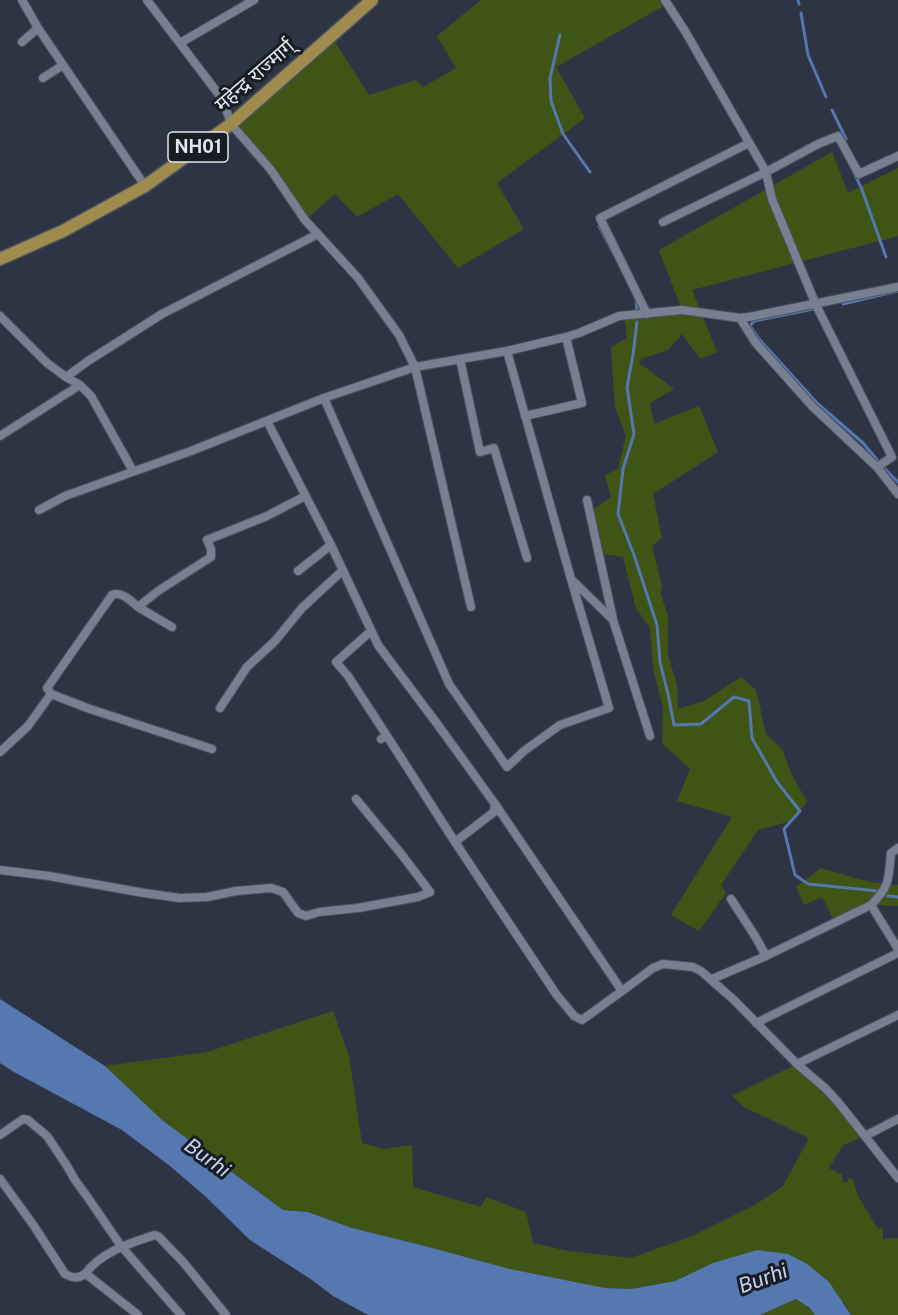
<!DOCTYPE html>
<html>
<head>
<meta charset="utf-8">
<style>
  body { margin:0 }
  canvas { display:block; background:#2d3544 }
</style>
</head>
<body>
<canvas width="898" height="1315"></canvas>
<script>
const context = document.querySelector('canvas').getContext('2d');
context.lineJoin = 'round';
function paint(path, color) { context.fillStyle = color; context.fill(path, 'evenodd'); }
function strokePath(path, color, width, dash) { context.strokeStyle = color; context.lineWidth = width; context.lineCap = dash ? 'butt' : 'round'; context.setLineDash(dash || []); context.stroke(path); }
function label(font, color, halo, rows, align = 'center') {
  context.font = font + ' "Public Sans","Noto Sans Devanagari",sans-serif'; context.lineWidth = 6; context.setLineDash([]); context.textBaseline = 'middle'; context.strokeStyle = halo; context.fillStyle = color; for (const [text, x, y, turn = 0] of rows) {
    context.save(); context.translate(x, y); context.rotate((+turn || 0) * Math.PI / 180); context.textAlign = isNaN(turn) ? turn : align; if (halo) context.strokeText(text, 0, 0); context.fillText(text, 0, 0); context.restore();
  }
}
const green = new Path2D(`
  M481,0h184l2,4 -111,63 29,51 -88,65 27,46 -66,39 -60,-74 -41,23 -22,-23 -30,26 -74,-96 100,-88 38,59 47,-15 7,7 33,-19 -19,-32z
  M832,152l16,41 50,-25v68l-206,54 25,62 -17,7 -18,-25 -14,16 -27,9 -2,5 7,4 28,21 -24,14 4,21 45,-18 19,46 -65,42 9,44 -10,8 10,41 -2,5 8,24v39l9,30 1,24 26,-8 37,-24 15,13 10,44 16,15 9,24 16,29 -16,19 -33,9 -37,55 5,8 -27,38 -28,-16 61,-98 -55,-16 13,-32 -28,-26 1,-35 -10,-40 -3,-40 -14,-20 -13,-51 -19,-3 -10,-45 17,-12 -6,-22 13,-6 8,-34 -11,-27 -4,-61 16,-9 -3,-23 58,-5 -23,-60z
  M821,868c25,7 51,17 77,17v21l-27,-1 -36,17 -13,-25 -18,8 -8,-18z
  M333,1011l16,45 13,87 22,6 28,-4 1,42 68,20 5,-10 40,15 7,31 35,8 63,7 61,-22 63,-31 28,-19 26,-48 -65,-31 -12,-11 65,-32 19,16 49,56 -22,9 -14,23 13,7 1,7h5v-5l5,3 5,16 20,33 5,-2v12l15,-1v77h-47l-7,-13 -131,-39 -38,18 -44,8 -26,-1 -95,-19 -85,-23 -73,-18 -44,-16 -25,-2 -121,-90 -57,-54 102,-14z
  M796,1299l14,9 5,7h-55z`);
const water = new Path2D(`
  M0,999l105,67 57,54 121,90 25,2 44,16 73,18 85,23 95,19 26,1 44,-8 38,-18 44,-13 31,4 19,10 22,18 22,33h-36l-5,-7 -14,-9 -36,16h-392l-35,-19 -21,-16 -62,-40 -44,-43 -36,-31 -48,-36 -108,-58 -14,-9z`);
const stream = new Path2D(`
  M798,0l1,4
  M801,13l7,42 18,42
  M560,35l-10,43 1,23 12,33 27,38
  M832,110l14,29
  M851,167l10,20 25,70
  M599,226l13,25
  M636,298l1,13
  M843,304l55,-13
  M813,309l-59,12 -4,5 9,13 58,64 46,40 16,19
  M637,322l-4,33 -6,32 7,47 -11,35 -5,45 16,41 23,70 3,37 8,32 6,31 27,-1 33,-27 15,4 3,37 25,44 23,29 -16,18 11,46 13,9 70,7
  M884,468l14,14
  M888,896l10,1`);
const minor = new Path2D(`
  M22,0l16,28 107,158
  M147,0l76,100 8,24 40,46 34,50 53,58 41,57 16,32 56,240
  M665,0l20,31 81,141 52,-28 20,-8 21,38 39,-18
  M22,42l16,-14
  M180,43l74,-43
  M43,78l20,-13
  M663,222l103,-50 6,27 44,106 76,152 -15,10
  M647,314l-47,-96 149,-75
  M0,316l47,47 19,14 14,8 11,11 42,75
  M740,318l15,24 57,64 65,61 21,27
  M460,359l20,93 14,-4 33,110
  M66,377l22,-16 74,-47 156,-80
  M324,398l125,286 58,83 17,-16 36,-26 49,-17 -38,-129 -64,-228
  M525,416l57,-13 -16,-66
  M267,421l64,124 47,100 60,80 57,79 127,187 31,-23 10,-4 30,3 8,4 33,29 63,64 28,24 13,14 60,76
  M0,436l80,-51
  M587,500l26,119
  M39,510l26,-14 126,-45 133,-53 91,-31 92,-16 59,-14 13,-4 40,-17 63,-6 58,8 9,-1 149,-30
  M298,571l33,-26
  M572,580l41,40 37,116
  M138,607l34,20
  M371,631l-35,31 12,14 39,60 -6,3
  M51,694l-4,-6 65,-93c10,-4 19,6 26,12l20,-16 53,-34v-8l-4,-9 60,-24 38,-20
  M220,708l27,-41 28,-26 27,-33 40,-37
  M387,736l68,106
  M0,752l28,-26 23,-32 39,15 122,40
  M495,804l-1,8 -39,30 101,152 18,22 8,4 40,-29
  M0,870l49,6 95,17 36,5 27,-1 29,-6 35,-3 12,4 15,21 8,3 13,-4 39,-4 60,-11 12,-5 -28,-37 -46,-56
  M731,899l24,37 11,20
  M871,905l27,44
  M712,979l54,-23 105,-51c20,-20 17,-26 20,-52l7,-5
  M756,1023l142,-70
  M797,1064l101,-49
  M0,1135l23,-16 5,1 19,16 20,30 8,14 11,15 35,51 60,69
  M865,1136l33,-17
  M0,1179l34,47 31,48c8,4 12,5 20,0l5,3 48,38
  M85,1274c16,-22 45,-31 70,-39l4,2 25,26 42,52`);
const trunk = new Path2D(`
  M0,259l63,-28 82,-45 86,-62 141,-124`);
const shields = [
  [198,147,60]
];
const shieldNames = [
  ["NH01",198,147]
];
const streetNames = [
  ["महेन्द्र राज्मार्ग्",255,76,-41]
];
const waterNames = [
  ["Burhi",207,1158,36],
  ["Burhi",763,1279,-20]
];
paint(green, '#3f5515');
paint(water, '#5478af');
strokePath(stream, '#5478af', 3);
strokePath(minor, '#4b515d', 10);
strokePath(trunk, '#4b515d', 15);
strokePath(minor, '#778091', 8);
strokePath(trunk, '#9f8b4e', 12);
for (const [x, y, w] of shields) { const box = new Path2D(); box.roundRect(x - w / 2, y - 15, w, 30, 4.5); context.fillStyle = '#191d23'; context.fill(box); strokePath(box, '#e1e6ef', 1.5); }
label('bold 18px', '#e1e6ef', null, shieldNames);
label('20px', '#e1e6ef', '#191d23', streetNames);
label('italic 21px', '#c1d6f6', '#191d23', waterNames);
</script>
</body>
</html>
